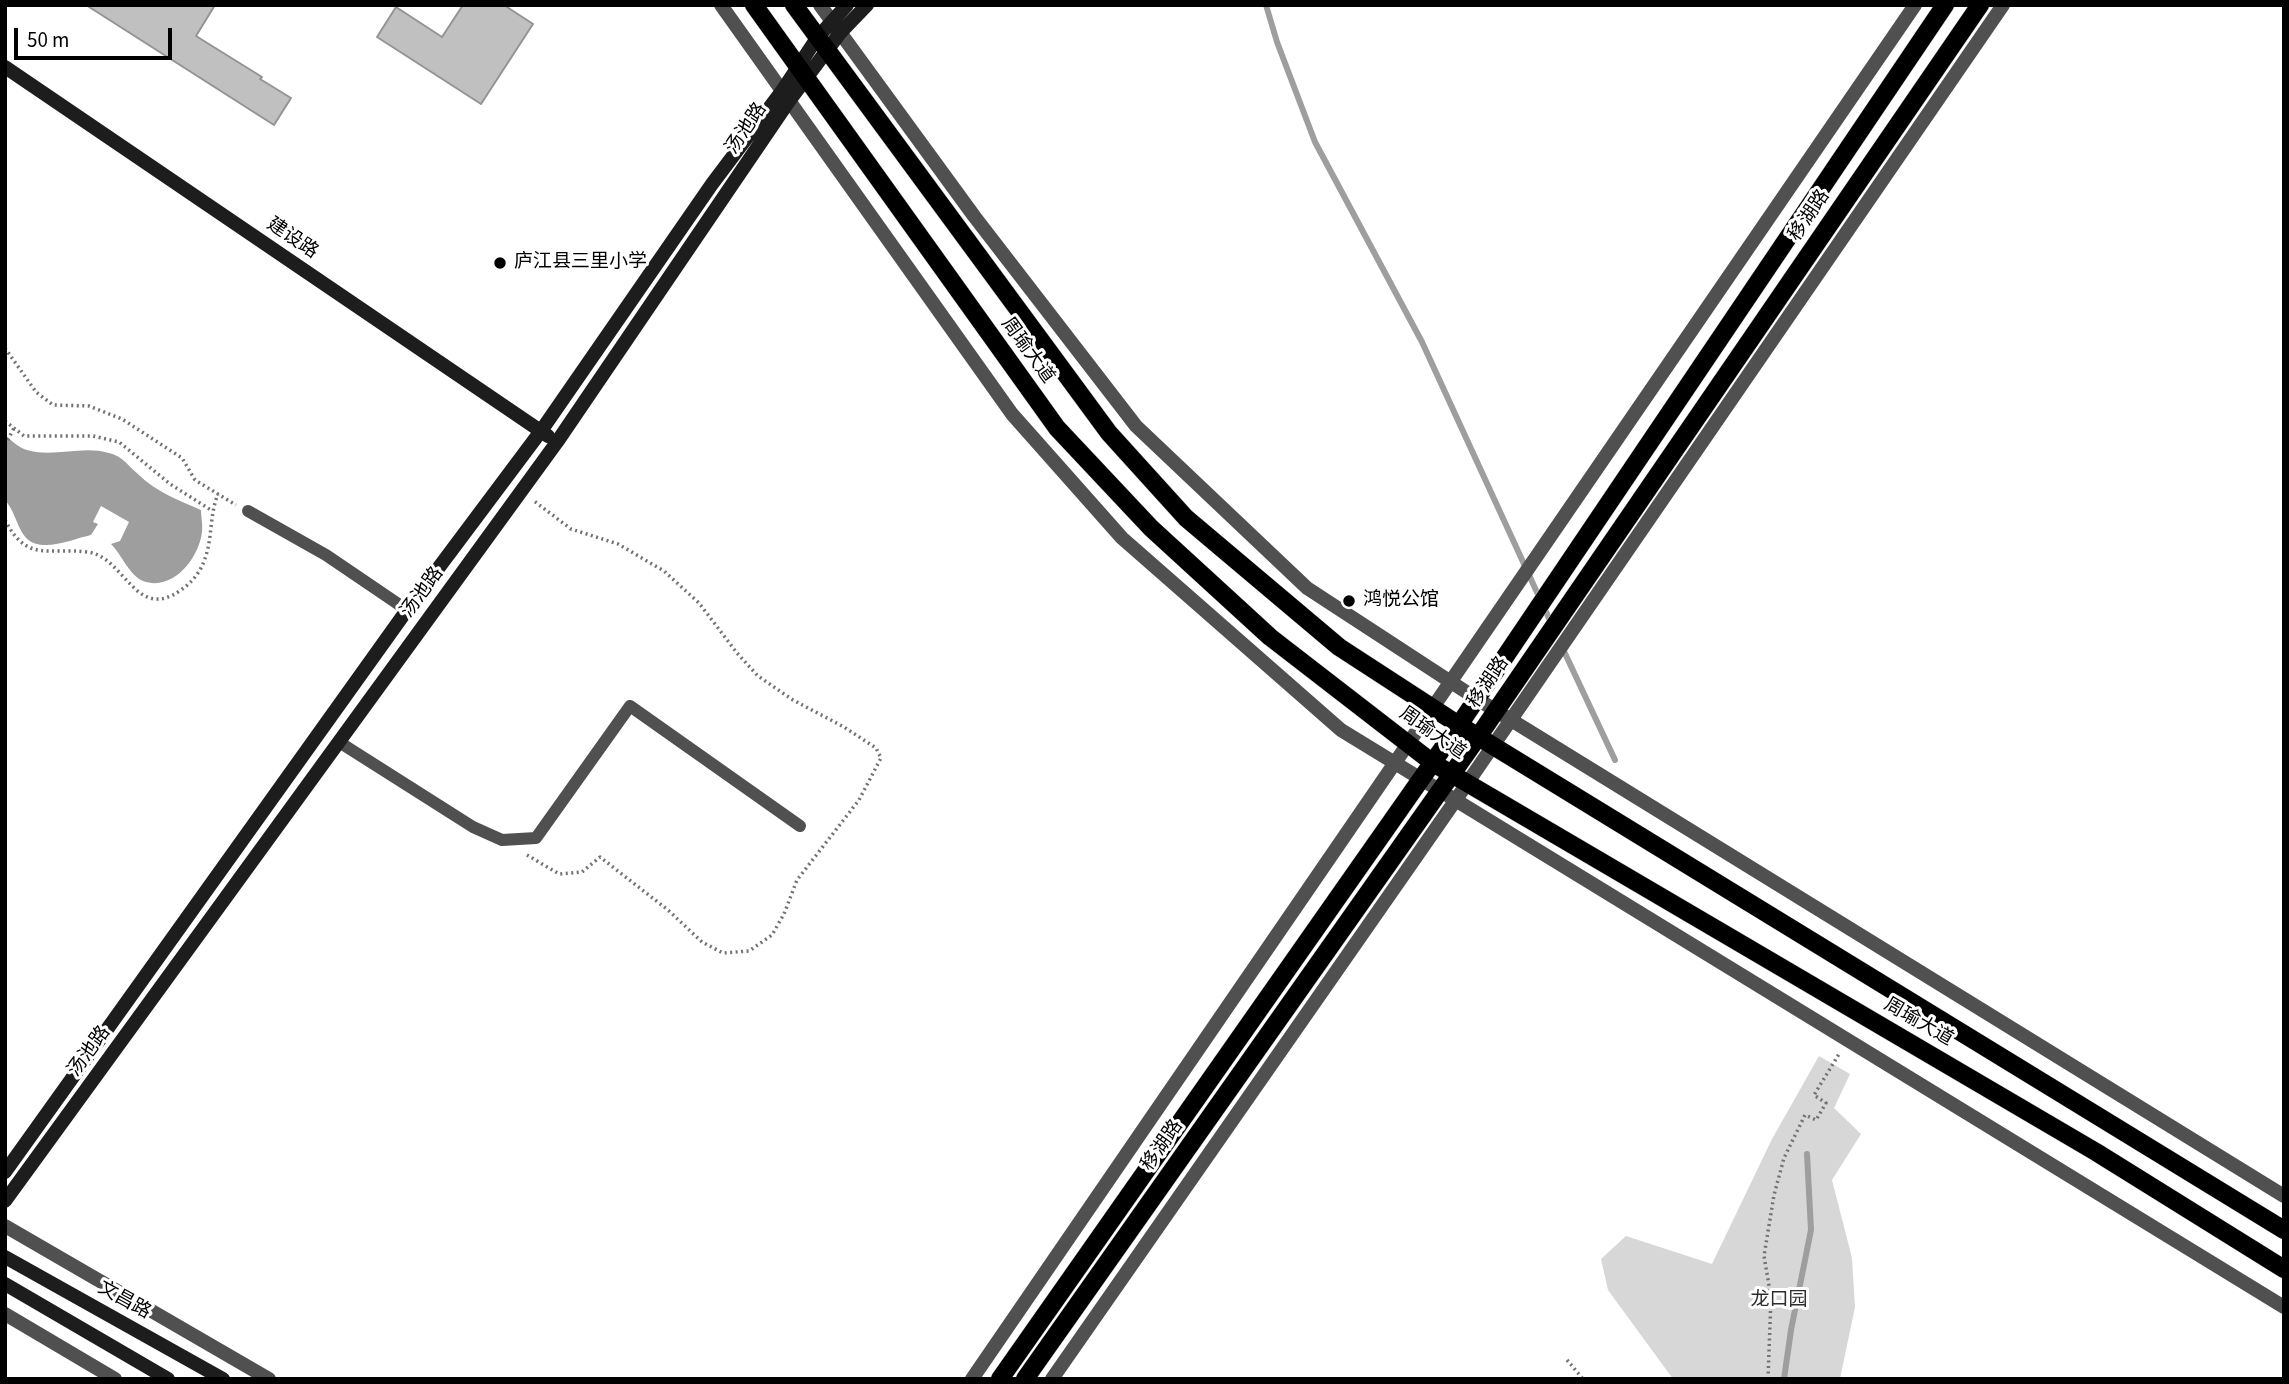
<!DOCTYPE html>
<html>
<head>
<meta charset="utf-8">
<style>
  body { margin:0 }
  #map { position:relative; width:2289px; height:1384px; overflow:hidden; background:#fff; font-family:"Source Sans 3",sans-serif }
  canvas { display:block }
  .frame { position:absolute; inset:0; border:7px solid #000; pointer-events:none }
  .scale { position:absolute; left:14px; top:28px; width:158px; height:32px; box-sizing:border-box; border:4px solid #000; border-top:0; padding-left:9px; font-size:21px; line-height:24px; white-space:nowrap; color:#000; -webkit-text-stroke:5px #fff; paint-order:stroke }
</style>
</head>
<body>
<div id="map">
<canvas width="2289" height="1384"></canvas>
<div class="frame"></div>
<div class="scale">50 m</div>
</div>
<script>
const context = document.querySelector('canvas').getContext('2d');
context.lineJoin = 'round';
function paint(path, color) { context.fillStyle = color; context.fill(path, 'evenodd'); }
function strokePath(path, color, width, dash) { context.strokeStyle = color; context.lineWidth = width; context.lineCap = dash ? 'butt' : 'round'; context.setLineDash(dash || []); context.stroke(path); }
function label(font, color, halo, rows, align = 'center') {
  context.font = font + ' "Source Sans 3","Noto Sans SC",sans-serif'; context.lineWidth = 6; context.setLineDash([]); context.textBaseline = 'middle'; context.strokeStyle = halo; context.fillStyle = color; for (const [text, x, y, turn = 0] of rows) {
    context.save(); context.translate(x, y); context.rotate((+turn || 0) * Math.PI / 180); context.textAlign = isNaN(turn) ? turn : align; if (halo) context.strokeText(text, 0, 0); context.fillText(text, 0, 0); context.restore();
  }
}
const green = new Path2D(`
  M1819,1056l31,18 -16,34 27,26 -29,46 20,78 3,49 -15,72h-167l-65,-89 -7,-31 25,-23 86,28 60,-125z`);
const water = new Path2D(`
  M5,435c6,5 14,13 22,15 27,8 55,-5 82,3 14,3 19,13 30,22 16,16 41,26 62,35 0,7 2,15 1,22 -3,26 -29,60 -59,49 -14,-6 -21,-26 -32,-37l9,-3 9,-19 -28,-16 -8,16 5,2 -7,11c-19,4 -54,21 -68,-1 -7,-11 -9,-24 -18,-34z`);
const stream = new Path2D(`
  M1266,5l11,37 38,100 107,200 130,283
  M1562,647l53,113
  M1784,1379l7,-49 20,-100 -4,-76`);
const building = new Path2D(`
  M86,5h129l-19,31 66,41 -2,2 31,19 -17,27z
  M463,5h41l29,19 -52,80 -104,-67 19,-30 46,30z`);
const path = new Path2D(`
  M5,348l31,44 17,13 36,1 33,13 60,39 13,22 41,25
  M5,421l19,15h69l26,6 51,42 41,26
  M5,445l9,-17
  M5,520c22,43 43,27 82,32 38,4 48,71 94,38 10,-7 19,-17 23,-29 9,-22 5,-45 14,-67
  M527,855l32,19 23,-2 18,-15 68,53 34,32 21,11 26,-2 23,-16 12,-21 13,-34 62,-80 22,-42 -5,-10 -32,-21 -51,-27 -35,-24 -21,-23 -38,-50 -35,-32 -46,-27 -47,-15 -37,-28
  M1567,1360l16,19
  M1768,1379l3,-82 -7,-41 10,-61 10,-37 21,-43 11,5 10,-17 -12,-8 25,-41`);
const lane = new Path2D(`
  M248,511l78,44 81,55
  M339,742l134,85 29,13 34,-2 94,-132 170,120`);
const street = new Path2D(`
  M721,5l291,409 110,124 219,192 943,577
  M820,5l154,211 162,210 171,162 170,111 807,497
  M5,1226l264,153
  M5,1314l110,65
  M972,1379l943,-1374
  M1052,1379l403,-578 548,-796`);
const secondary = new Path2D(`
  M5,67l543,369
  M5,1172l402,-562 134,-179 171,-247 70,-93 35,-53 30,-33
  M5,1201l552,-759 232,-341 51,-68 27,-28
  M5,1257l218,122
  M5,1284l163,95`);
const primary = new Path2D(`
  M754,5l303,423 94,100 119,109 163,126 663,389 188,117
  M794,5l315,428 77,85 153,129 120,78 825,505
  M1000,1379l459,-654 486,-720
  M1025,1379l453,-642 502,-732`);
const markers = [
  [500,263,7,"#000"],
  [1349,601,7,"#000"]
];
const streetNames = [
  ["汤池路",747,129,-56],
  ["移湖路",1810,216,-56],
  ["建设路",292,239,34],
  ["周瑜大道",1027,351,54],
  ["汤池路",423,593,-54],
  ["移湖路",1489,683,-56],
  ["周瑜大道",1432,734,35],
  ["周瑜大道",1918,1023,30],
  ["汤池路",90,1052,-54],
  ["移湖路",1163,1146,-55],
  ["文昌路",124,1301,29]
];
const poiNames = [
  ["庐江县三里小学",514,263],
  ["鸿悦公馆",1363,601]
];
const parkNames = [
  ["龙口园",1779,1301]
];
paint(green, '#d7d7d7');
paint(water, '#9e9e9e');
strokePath(stream, '#9e9e9e', 6);
paint(building, '#c0c0c0');
strokePath(building, '#949494', 2);
strokePath(primary, '#dbdbdb', 19);
strokePath(path, '#727272', 3.5, [2, 3.5]);
strokePath(lane, '#505050', 12);
strokePath(street, '#505050', 14);
strokePath(secondary, '#1d1d1d', 14);
strokePath(primary, '#000', 18);
for (const [x, y, r, color] of markers) { const dot = new Path2D(); dot.arc(x, y, r, 0, 2 * Math.PI); context.fillStyle = color; context.fill(dot); strokePath(dot, '#fff', 2.5); }
label('19px', '#000', '#fff', streetNames);
label('19px', '#000', '#fff', poiNames, 'left');
label('19px', '#2e2e2e', '#fff', parkNames);
</script>
</body>
</html>
